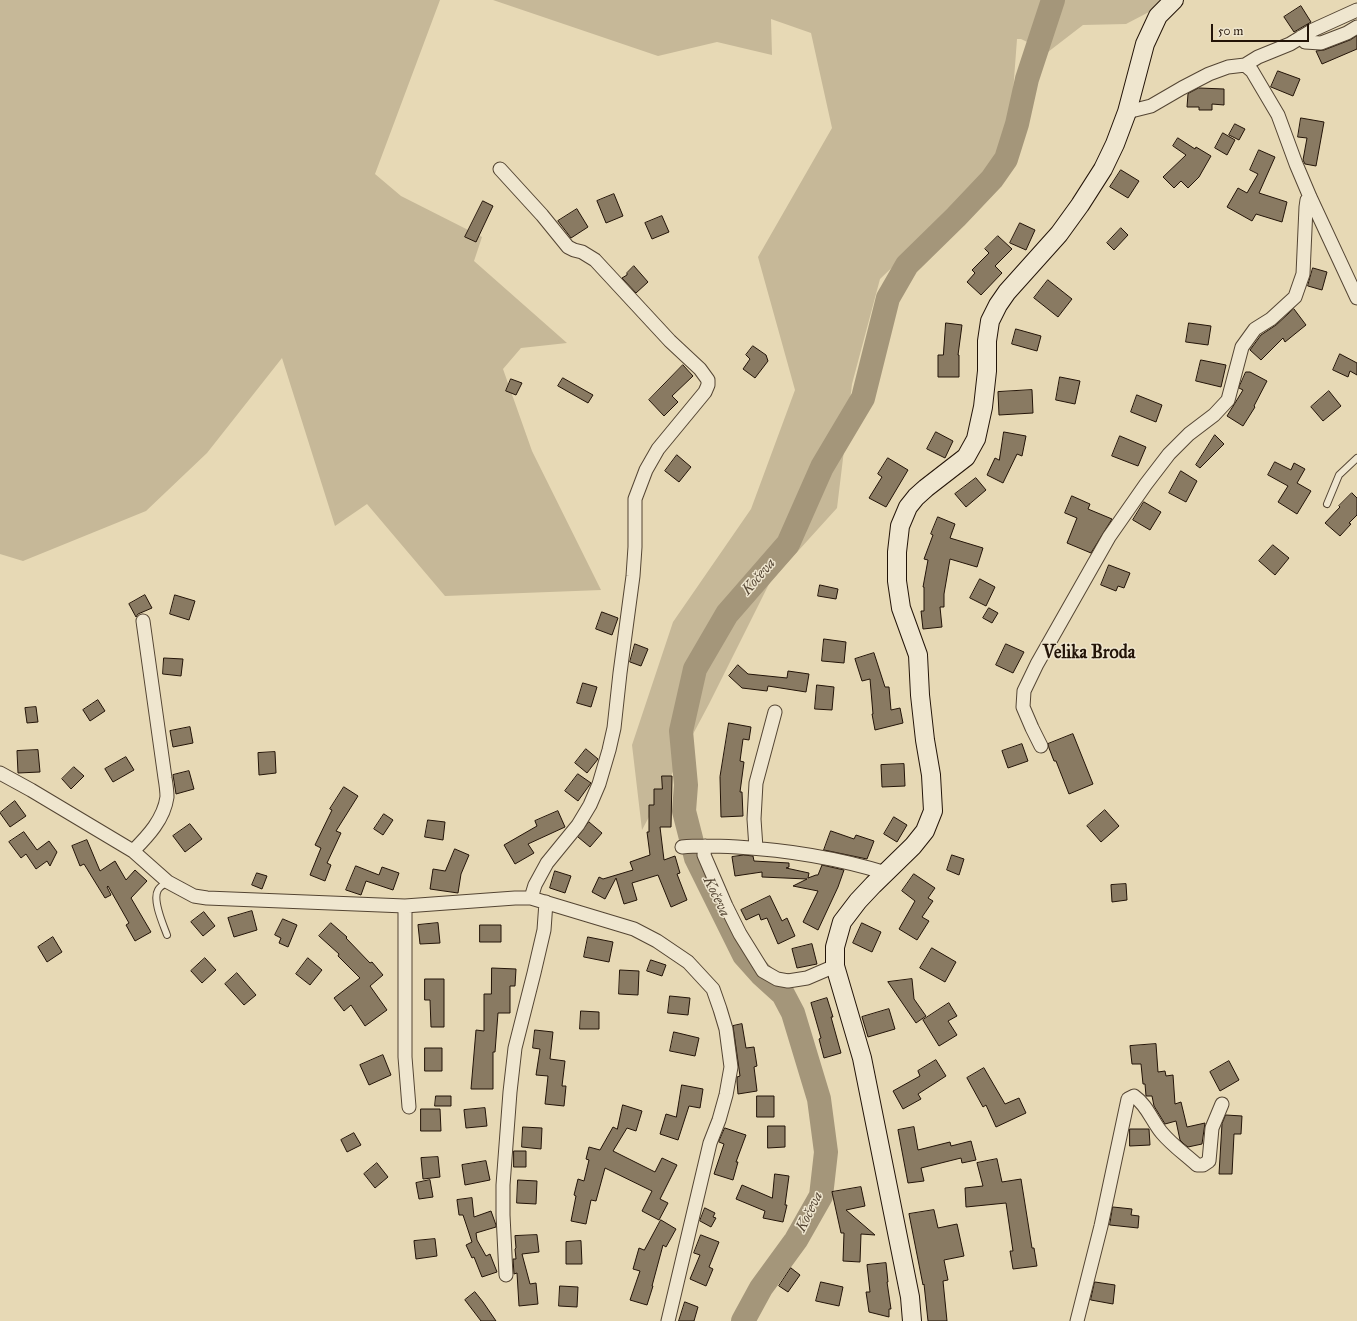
<!DOCTYPE html>
<html>
<head>
<meta charset="utf-8">
<style>
  body { margin:0 }
  #map { position:relative; width:1357px; height:1321px; overflow:hidden; background:#e7d9b5; font-family:"IM FELL Great Primer",serif }
  canvas { display:block }
  .scale { position:absolute; left:1211px; top:24px; width:98px; height:18px; box-sizing:border-box; border:2px solid #231408; border-top:0; padding-left:5px; font-size:12px; line-height:14px; white-space:nowrap; color:#231408; -webkit-text-stroke:3px #efe6cf; paint-order:stroke }
</style>
</head>
<body>
<div id="map">
<canvas width="1357" height="1321"></canvas>
<div class="scale">50 m</div>
</div>
<script>
const context = document.querySelector('canvas').getContext('2d');
context.lineJoin = 'round';
function paint(path, color) { context.fillStyle = color; context.fill(path, 'evenodd'); }
function strokePath(path, color, width, dash) { context.strokeStyle = color; context.lineWidth = width; context.lineCap = dash ? 'butt' : 'round'; context.setLineDash(dash || []); context.stroke(path); }
function label(font, color, halo, rows, align = 'center') {
  context.font = font + ' "IM FELL Great Primer",serif'; context.lineWidth = 3; context.setLineDash([]); context.textBaseline = 'middle'; context.strokeStyle = halo; context.fillStyle = color; for (const [text, x, y, turn = 0] of rows) {
    context.save(); context.translate(x, y); context.rotate((+turn || 0) * Math.PI / 180); context.textAlign = isNaN(turn) ? turn : align; if (halo) context.strokeText(text, 0, 0); context.fillText(text, 0, 0); context.restore();
  }
}
const green = new Path2D(`
  M0,0h440l-65,174 26,22 81,41 -8,24 93,82 -46,5 -18,21 29,82 69,139 -156,6 -78,-92 -32,22 -53,-168 -75,95 -61,58 -123,50 -23,-7z
  M493,0h679l-46,24 -43,1 -35,27 -27,-13h-4l-8,107 -50,57 -79,76 -28,105 -15,124 -67,74 -61,122 -67,126 -10,-85 41,-123 78,-113 44,-119 -37,-133 74,-129 -21,-95 -40,-14 1,36 -55,-13 -59,14z`);
const river = new Path2D(`
  M743,1321l18,-33 35,-48 25,-44 5,-44 -7,-53 -26,-86 -10,-19 -22,-20 -17,-19 -48,-97 -12,-47 2,-26 -5,-54 14,-62 32,-55 61,-70 34,-77 41,-69 25,-100 19,-33 49,-48 36,-38 14,-20 11,-35 10,-45 26,-79`);
const building = new Path2D(`
  M1301,6l10,16 -17,10 -10,-15z
  M1357,36v13l-35,15 -6,-13 8,-1 26,-10z
  M1278,71l22,8 -7,17 -22,-9z
  M1199,88l25,1v16l-12,-1v6h-13v-3h-12l1,-13z
  M1301,118l23,4 -8,44 -11,-2 -2,-4 4,-22 -9,-1z
  M1235,124l10,5 -6,11 -10,-5z
  M1223,133l12,7 -8,15 -12,-7z
  M1178,138l17,11 1,-2 15,9 -12,21 -11,11 -7,-7 -7,7 -11,-11 23,-22 -13,-9z
  M1259,150l16,7 -16,36 28,9 -5,20 -26,-8 -4,7 -25,-14 11,-19 9,5 11,-19 -8,-4z
  M1121,170l18,11 -11,17 -18,-11z
  M614,194l9,22 -17,7 -9,-22z
  M483,201l10,5 -17,36 -11,-5z
  M577,209l11,18 -17,11 -13,-17z
  M662,216l7,16 -17,7 -7,-16z
  M1020,223l15,7 -9,20 -16,-7z
  M1121,228l7,7 -14,15 -7,-7z
  M998,236l14,13 -17,17 7,7 -21,22 -14,-13 8,-9 -3,-3 17,-17 -4,-4z
  M634,266l14,16 -12,11 -14,-15 5,-3v-2z
  M1313,268l14,4 -5,18 -14,-4z
  M1048,280l24,19 -14,18 -24,-19z
  M1294,309l12,16 -21,17 -2,-4 -22,22 -11,-10 11,-15 15,-10z
  M946,323l16,2 -4,30h1v22h-21v-22h5z
  M1189,323l22,3 -3,19 -22,-3z
  M1016,329l25,7 -4,15 -25,-7z
  M753,346l13,9 2,6 -13,17 -12,-9 7,-10 -4,-4z
  M1340,354l17,9v12l-7,-4 -2,6 -15,-7z
  M1201,360l25,5 -5,22 -25,-6z
  M683,365l10,11 -21,20 6,6 -14,14 -15,-16z
  M1246,372h4l17,9 -13,25 1,1 -12,19 -16,-10 16,-26 -4,-2z
  M1060,377l20,4 -5,23 -19,-4z
  M563,378l30,17 -5,8 -30,-17z
  M511,379l11,4 -6,12 -10,-4z
  M1032,390l1,23 -34,2 -1,-23z
  M1329,391l12,15 -18,15 -12,-14z
  M1137,395l25,10 -6,17 -25,-10z
  M936,432l17,9 -8,17 -18,-9z
  M1004,432l22,4 -4,20 -5,-2 -14,29 -16,-8 8,-17 4,2z
  M1215,435l9,9 -24,24 -4,-3z
  M1120,436l26,11 -8,19 -26,-10z
  M677,455l14,12 -12,15 -14,-11z
  M888,458l20,12 -22,37 -17,-9 13,-21 -4,-3z
  M1275,462l16,8 3,-7 11,6 -8,14 14,8 -14,23 -19,-12 10,-16 -20,-11z
  M1181,471l16,10 -11,21 -17,-9z
  M976,478l10,12 -20,17 -11,-13z
  M1352,493l5,5v17l-8,8 2,1 -11,12 -15,-13 15,-16 -1,-1z
  M1072,496l18,8 -2,5 24,10 -21,34 -24,-10 10,-25 -12,-5z
  M1144,502l17,10 -11,18 -17,-10z
  M938,517l17,7 -5,14 33,10 -6,19 -27,-8 -6,35v13h-4l2,20 -19,2 -2,-18h3v-24h-1l5,-27 -4,-1 9,-24 -2,-1z
  M1273,545l16,13 -14,17 -16,-14z
  M1109,565l21,8 -6,15 -6,-2 -2,5 -15,-6z
  M980,579l15,8 -9,19 -16,-8z
  M820,585l18,4 -2,10 -18,-3z
  M145,595l7,13 -14,6 -2,3 -7,-13z
  M175,595l20,6 -6,19 -19,-6z
  M989,608l9,5 -6,10 -9,-5z
  M602,612l16,6 -6,17 -16,-6z
  M824,639l22,3 -2,21 -22,-2z
  M635,644l13,5 -7,17 -11,-4z
  M1006,644l18,8 -11,21 -17,-8z
  M874,653l11,34h4l2,23 9,-2 3,15 -28,7 -3,-16h1l-3,-35 -8,2 -7,-22z
  M164,658l19,1 -2,17 -18,-2z
  M738,665l10,9 39,4 1,-7 21,3 -3,18 -38,-6 -1,5 -25,-3 -13,-12z
  M583,683l14,4 -6,20 -14,-4z
  M817,685l17,2 -2,23 -17,-1z
  M98,700l7,11 -15,10 -7,-11z
  M36,707l2,15 -11,1 -2,-15z
  M729,723l22,4 -2,13 -6,-1 -3,22 4,1 -4,30h2l1,24 -22,1 -1,-40z
  M190,727l3,16 -20,4 -3,-16z
  M1073,734l20,50 -24,10 -13,-33h-2l-5,-13 -1,-4z
  M1022,744l6,17 -20,7 -6,-17z
  M586,749l12,10 -11,14 -12,-10z
  M38,750l2,22 -22,1 -1,-22z
  M275,752l1,21 -17,2 -1,-22z
  M126,757l8,13 -21,12 -8,-13z
  M904,764l1,22 -23,1 -1,-22z
  M74,767l10,9 -13,13 -9,-10z
  M189,771l5,18 -18,5 -3,-19z
  M578,774l13,9 -13,18 -13,-10z
  M662,776h10l-1,51h-11l4,33 11,-4 5,17 -3,1 10,26 -16,7 -13,-32 -26,8 5,17 -13,4 -8,-26 -11,21 -13,-7 7,-15 4,2 30,-9 -3,-8 20,-7 -3,-23h2v-27h5v-16h8z
  M344,787l14,9 -22,35 5,2 -14,30 4,2 -6,16 -15,-6 11,-27 -6,-3 17,-35 -2,-1z
  M15,801l11,15 -16,11 -10,-14z
  M1105,810l14,16 -18,16 -14,-16z
  M558,811l7,16 -37,17 6,9 -19,11 -11,-19 33,-19 -2,-5z
  M384,814l9,6 -10,15 -9,-6z
  M894,817l13,8 -10,17 -13,-8z
  M428,820l17,2 -2,18 -18,-3z
  M589,822l13,11 -12,14 -12,-10z
  M190,824l12,15 -17,13 -12,-16z
  M831,831l23,8 2,-4 18,6 -7,18 -43,-9z
  M24,832l13,18 12,-9 8,11 -7,14 -3,-5 -11,8 -10,-15 -5,4 -12,-16z
  M87,840l13,31 15,-10 11,19 9,-10 12,11 -16,17 20,34 -16,9 -9,-16 3,-2 -21,-37 -1,1 4,8 -6,3 -21,-34 -4,2 -8,-20z
  M455,849l14,6 -8,19 -3,19 -28,-4 3,-20 12,2z
  M744,855l9,1 1,5 35,2v4l-3,1 23,5 -1,5 8,-3h2l4,-10 22,5 -6,17 -20,43 -15,-8 15,-31 -25,-5 14,-7 -45,-2v-5l-27,4 -3,-19z
  M952,855l12,4 -5,16 -12,-5z
  M356,866l23,9 3,-8 17,6 -6,17 -27,-9 -5,14 -15,-5z
  M555,871l16,5 -6,17 -15,-5z
  M257,873l10,3 -5,13 -10,-4z
  M914,874l21,14 -7,10 5,3 -11,16 7,4 -12,19 -18,-11 16,-28 -13,-10z
  M1126,884l1,16 -15,2 -1,-17z
  M770,896l12,25 5,-3 8,18 -17,8 -11,-26 -6,2 -2,-6 -13,6 -5,-10z
  M252,911l5,19 -23,7 -6,-19z
  M204,912l11,14 -12,10 -12,-14z
  M283,919l14,6 -9,22 -9,-4 2,-5 -6,-3z
  M331,923l16,14 -1,1 24,25 2,-1 11,13 -13,11 17,24 -22,16 -14,-21 -7,6 -10,-13 26,-20 -22,-22 1,-2 -20,-18z
  M438,923l2,20 -20,1 -2,-19z
  M862,923l19,9 -9,20 -19,-9z
  M480,925h21v17h-21z
  M53,937l9,15 -15,10 -9,-15z
  M588,937l25,5 -4,20 -25,-5z
  M812,944l5,20 -20,4 -5,-19z
  M932,948l24,14 -11,20 -25,-14z
  M205,958l11,12 -14,13 -11,-12z
  M308,958l14,12 -12,15 -14,-11z
  M651,960l15,5 -4,11 -15,-5z
  M492,968l24,1 -1,17h-5v27h-12l-3,39h-2v37h-22l5,-59 8,1v-37h7z
  M620,970l19,1 -1,24 -19,-1z
  M237,973l19,22 -12,10 -19,-21z
  M425,979h19v48h-13l-1,-27h-5z
  M912,979l2,20 12,17 -10,7 -28,-41z
  M670,996l20,2 -2,17 -20,-2z
  M827,998l6,19h-2l10,36 -17,5 -5,-19 2,-1 -10,-35z
  M949,1003l8,13 -9,5 9,14 -18,11 -16,-26z
  M889,1009l6,20 -27,8 -6,-20z
  M581,1011l18,1v17h-19z
  M742,1024l4,24 8,-1 3,19 -3,1 3,24 -19,3 -1,-13v-4l3,-1 -7,-50z
  M535,1030l18,2 -3,27 15,2 -3,25h4l-2,20 -19,-2 3,-28 -12,-1 4,-26 -7,-1z
  M674,1032l25,6 -4,18 -25,-5z
  M1156,1044l2,28 7,-1 1,5 7,-1 2,29 6,-2 6,25 18,-4 -3,21 -14,3 -4,-3 -4,-4 -4,-19 -11,3 -11,-18 -2,-10h-6l-1,-12h-2l-2,-20h-9l-2,-18z
  M425,1048h17v23h-17z
  M383,1055l8,20 -22,10 -9,-20z
  M936,1060l10,16 -28,18 3,5 -18,10 -10,-18 27,-15 -2,-5z
  M1229,1061l10,19 -19,11 -10,-19z
  M984,1068l21,36 14,-6 7,15 -30,14 -10,-22 -3,2 -16,-29z
  M682,1085l21,4 -3,19 -11,-2 -11,34 -18,-6 6,-20 10,3z
  M436,1096h15v10h-16z
  M757,1096h17v21h-17z
  M623,1105l19,6 -6,20 -9,-3 -14,23 42,21 7,-14 15,7 -17,34 8,4 -9,17 -17,-9 10,-20 -47,-23 -9,33 -5,-1 -5,24 -15,-3 5,-25 -2,-1 4,-16 6,2 5,-21 -3,-1 3,-12 11,3 13,-23 4,2z
  M485,1108l2,18 -21,2 -2,-18z
  M421,1109h19l1,22h-20z
  M1226,1115l16,1 -1,18h-7l-2,40h-13l3,-50z
  M768,1126h17v21l-17,1z
  M523,1127l19,1 -1,21 -19,-2z
  M914,1127l4,23 32,-8 1,4 20,-5 5,19 -14,3 -1,-5 -40,10 3,13 -16,2 -10,-53z
  M725,1128l21,7 -10,27h2l-5,18 -19,-6 10,-30 -5,-2z
  M1130,1129h19l1,16 -20,1z
  M354,1133l7,12 -14,7 -6,-12z
  M514,1151h12v16h-12z
  M438,1157l2,20 -17,2 -2,-21z
  M997,1159l5,23 19,-3 11,69h2l3,18 -24,3 -3,-18h3l-7,-48 -40,4 -1,-19 18,-2 -6,-23z
  M486,1161l4,19 -25,5 -3,-20z
  M377,1163l11,14 -13,11 -11,-14z
  M775,1174l14,2 -4,29h2l-4,17 -20,-4 2,-7 -29,-12 6,-14 30,13z
  M430,1180l3,17 -14,2 -3,-16z
  M518,1180l19,1 -1,23 -19,-1z
  M861,1187l4,19 -19,4 29,25 -14,-1 -1,28 -17,-1 1,-28h-3l-9,-41z
  M472,1198l2,19 17,-6 5,14v2l-20,6 1,7 9,16 4,-2 7,18 -15,5 -8,-20 -2,1 -6,-13 6,-3 -9,-27h-4l-2,-15z
  M1113,1207l19,2 -1,6 8,1 -1,12 -28,-3z
  M705,1208l10,5 -2,4 3,1 -5,9 -11,-6z
  M934,1210l4,18 19,-4 7,32 -20,4 4,20 -5,1 4,40h-19l-4,-37 -1,1 -14,-71z
  M661,1220l15,9 -10,18 -3,-2 -11,41h1l-6,19 -17,-5 10,-29 -7,-2 6,-21 5,2z
  M537,1235l2,17 -17,2 8,30 6,-1 2,21 -19,2 -2,-33 -3,1 -1,-15h3l-1,-10 1,-1 -1,-12z
  M701,1235l18,7 -10,25 4,2 -7,17 -16,-7 10,-24 -6,-2z
  M435,1239l2,17 -21,3 -2,-18z
  M581,1241l1,23h-16v-22z
  M886,1263l2,19h-1l4,27h-2v8l-20,-5 -3,-20h4l-3,-27z
  M791,1268l9,7 -12,17 -9,-6z
  M821,1282l22,5 -4,19 -23,-5z
  M1095,1282l20,3 -2,19 -22,-4z
  M560,1286l18,1 -1,20 -18,-1z
  M475,1292l8,10 13,19h-15l-16,-21z
  M685,1302l13,5 -4,14h-15z`);
const service = new Path2D(`
  M1327,504l12,-29 18,-17
  M167,935c-4,-11 -15,-35 -9,-45 2,-4 7,-6 10,-8`);
const minor = new Path2D(`
  M1301,37l4,5 16,1 26,-10 10,-6
  M1245,65l13,-8 32,-13 23,-14 44,-20
  M1127,112l24,-6 31,-18 27,-14 19,-7 17,-2 7,6 26,44 18,49 14,33 47,101
  M500,169l42,46 26,32 6,3 8,2 13,8 75,81 30,28 8,11v5l-3,7 -47,57 -12,21 -11,29v48l-2,29 -13,97 -6,55 -5,22 -10,34 -9,21 -12,20 -31,38 -12,22 -4,13
  M1041,746l-9,-18 -9,-21 1,-16 13,-27 72,-127 37,-53 23,-30 20,-20 25,-19 14,-15 14,-53 13,-18 16,-10 24,-22 8,-23 3,-67 1,-7 3,-3
  M0,773l31,17 102,61 35,31 26,14 13,2 198,8 110,-8h16l103,31 23,12 31,21 25,27 7,20 6,20 5,38 -5,28 -7,25 -9,23 -42,178
  M705,846l-1,9 22,51 14,28 23,37 14,8 11,2 19,-3 28,-12
  M682,847c19,-2 37,-1 55,0 51,3 100,11 149,26
  M756,848l-2,-29 2,-36 19,-71
  M133,851c15,-15 31,-32 34,-54 0,-6 -1,-13 -2,-19l-22,-157
  M405,906v151l4,50
  M506,1275l-3,-60v-30l7,-93 5,-44 19,-75 10,-43 2,-28
  M1077,1321l24,-95 27,-127 6,-3c13,9 18,25 28,37 10,12 24,22 35,32h6l6,-4 3,-33 10,-24`);
const secondary = new Path2D(`
  M912,1321l-2,-24 -48,-239 -27,-92v-19l7,-25 16,-21 15,-16 40,-39 12,-15 8,-20 -2,-36 -6,-35 -5,-45 -2,-40 -17,-47 -4,-27v-29l3,-26 8,-19 8,-10 10,-9 40,-31 10,-18 7,-32 4,-36v-30l3,-20 8,-16 9,-13 52,-58 21,-29 23,-36 12,-25 12,-32 18,-68 13,-28 16,-16`);
const waterNames = [
  ["Kočeva",759,577,-49],
  ["Kočeva",716,897,64],
  ["Kočeva",810,1212,-64]
];
const districtNames = [
  ["Velika Broda",1089,654]
];
paint(green, '#c6b898');
strokePath(river, '#a4967a', 24);
paint(building, '#897a62');
strokePath(building, '#231408', 1);
strokePath(service, '#544533', 8);
strokePath(minor, '#544533', 15);
strokePath(secondary, '#231408', 20);
strokePath(service, '#efe6cf', 6);
strokePath(minor, '#efe6cf', 13);
strokePath(secondary, '#efe6cf', 18);
label('italic 15px', '#574836', '#efe6cf', waterNames);
label('bold 18px', '#231408', '#efe6cf', districtNames);
</script>
</body>
</html>
